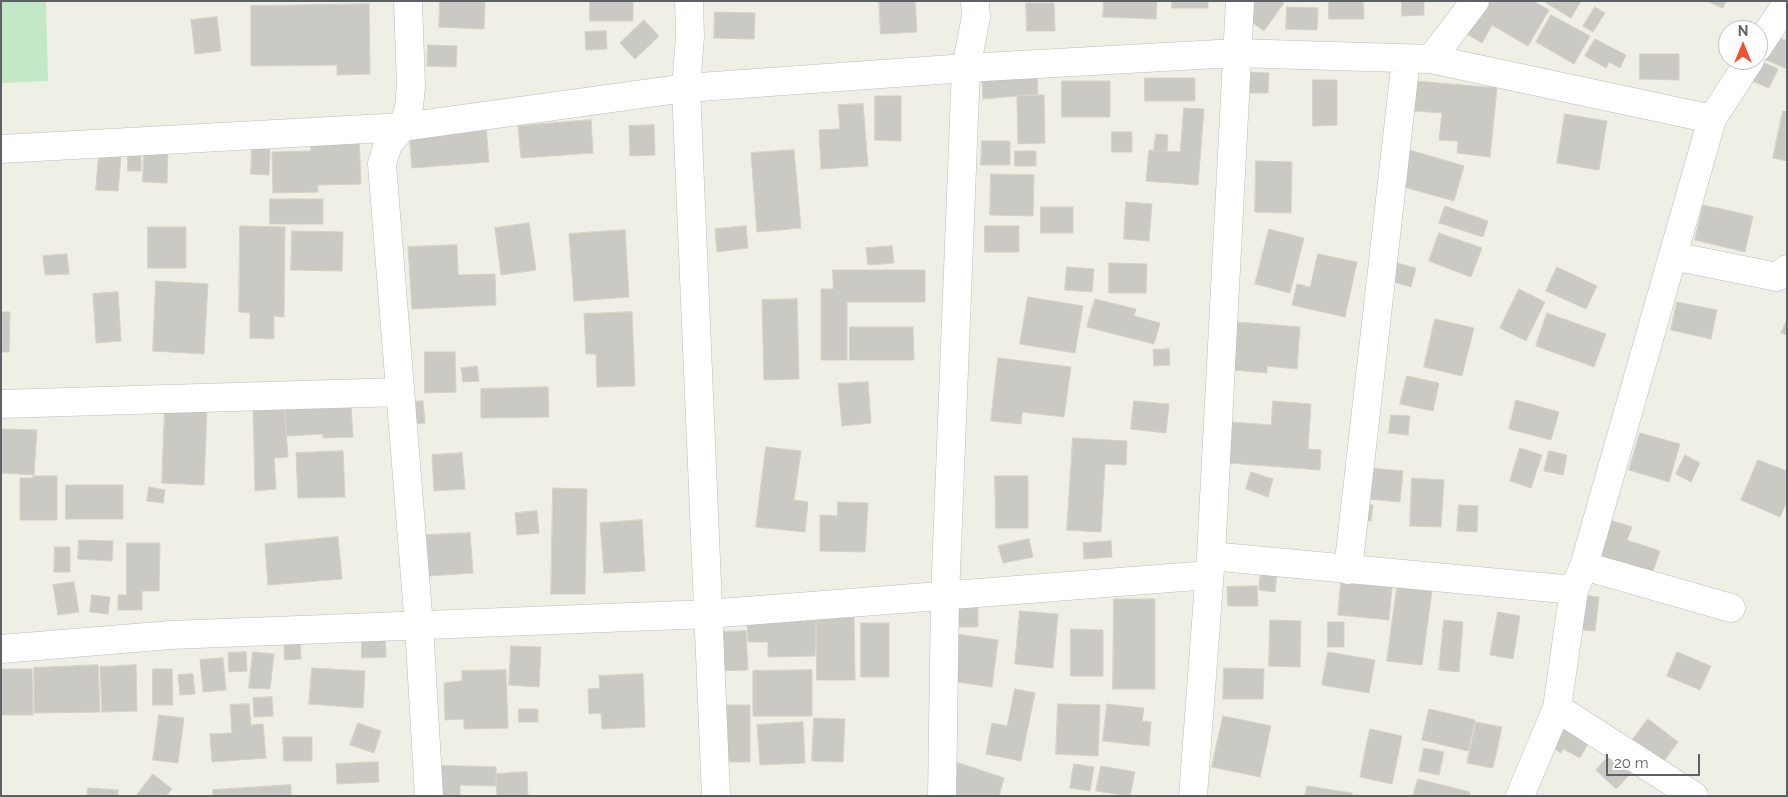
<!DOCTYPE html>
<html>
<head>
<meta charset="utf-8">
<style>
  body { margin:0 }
  #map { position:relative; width:1788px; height:797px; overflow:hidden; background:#f0efe6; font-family:Raleway,sans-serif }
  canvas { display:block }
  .frame { position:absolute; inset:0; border:2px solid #5d6066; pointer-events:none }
  .north { position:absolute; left:1718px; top:20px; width:50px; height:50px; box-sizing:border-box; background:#fff; border:1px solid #bebfc2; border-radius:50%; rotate:0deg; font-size:14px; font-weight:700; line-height:20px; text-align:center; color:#5d6066 }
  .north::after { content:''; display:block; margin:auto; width:18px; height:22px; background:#ee512d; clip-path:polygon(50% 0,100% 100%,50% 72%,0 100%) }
  .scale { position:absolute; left:1606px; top:754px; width:94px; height:22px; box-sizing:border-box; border:2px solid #5d6066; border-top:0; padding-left:6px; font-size:15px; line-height:18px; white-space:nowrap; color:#5d6066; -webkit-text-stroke:4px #fff; paint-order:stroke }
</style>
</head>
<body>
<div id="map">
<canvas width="1788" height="797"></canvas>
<div class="frame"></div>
<div class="north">N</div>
<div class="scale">20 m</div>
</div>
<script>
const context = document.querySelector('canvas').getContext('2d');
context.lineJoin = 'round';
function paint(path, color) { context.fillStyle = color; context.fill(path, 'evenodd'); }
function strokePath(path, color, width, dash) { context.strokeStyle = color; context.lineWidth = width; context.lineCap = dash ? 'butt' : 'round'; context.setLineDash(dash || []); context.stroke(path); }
const green = new Path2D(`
  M1,1h45l2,80 -47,2z`);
const building = new Path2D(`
  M440,1h45l-1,28 -45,-2z
  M590,1h43v20h-43z
  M879,1h36l2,31 -36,2z
  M1104,1h53l-1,18 -53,-2z
  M1172,1h36v7h-36z
  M1256,1h25l3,2 -20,28 -19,-14z
  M1329,1h34l1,18h-35z
  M1402,1h22v14l-22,1z
  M1469,1h64l16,9 -21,36 -36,-21 -10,18 -27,-16z
  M1548,1h33l-10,17 -25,-15z
  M1707,1h19l-3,7z
  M1026,3h28l1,28h-28z
  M369,4l1,70 -33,1v-10l-86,1v-60z
  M1287,7l31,1 -1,22 -31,-1z
  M1595,7l10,6 -12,19 -10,-6z
  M715,12l40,1 -1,26 -40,-1z
  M1551,15l39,21 -16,28 -38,-22z
  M217,17l4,34 -26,3 -4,-34z
  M644,20l15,16 -24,23 -15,-16z
  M606,31l1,18 -21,1 -1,-18z
  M1774,35l13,6v28l-23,-10z
  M1595,39l31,16 -6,13 -11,-6 -3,6 -21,-12z
  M428,45l29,1 -1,21 -29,-1z
  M1640,54h39v26l-39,-1z
  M1758,60l20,9 -9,19 -24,-10z
  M1247,72l22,1 -1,20h-21z
  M1037,74l1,20 -55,5 -1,-20z
  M1145,78h50v23h-50z
  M1392,79l105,9 -7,69 -33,-4 1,-12 -19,-1 3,-27 -53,-4z
  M1313,80h24v45l-24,1z
  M1062,81h48v36h-48z
  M1039,95h5l1,48 -27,1 -1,-48z
  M875,96h26v45l-26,-1z
  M863,104l5,62 -47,3 -2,-39 21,-1 -2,-24z
  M1184,108l20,1 -6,76 -52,-4 3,-31 31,2z
  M1783,111l4,1v49l-14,-3z
  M1565,114l42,7 -8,49 -42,-7z
  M591,120l2,33 -72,5 -3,-32z
  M654,125l1,30 -25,1 -1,-30z
  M486,126l3,36 -77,6 -3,-35z
  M359,132l2,52 -43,1v7l-45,1 -1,-41 39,-1 -1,-17z
  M1112,132h20v20h-20z
  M1156,134l12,1 -1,16 -13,-1z
  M982,141h28v24h-29z
  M144,145h24l-1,38 -24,-1z
  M252,148l18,1 -1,26 -18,-1z
  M1403,148l61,18 -10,35 -61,-17z
  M794,150l7,78 -44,4 -6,-79z
  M1015,151h21v15h-21z
  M99,155l22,2 -3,34 -22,-1z
  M128,155h13v16h-13z
  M1256,161l36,1 -1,51 -36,-1z
  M991,174l43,1 -1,41 -43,-1z
  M270,199h53v25h-53z
  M1126,202l26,2 -3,37 -25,-2z
  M1703,205l50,11 -8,36 -50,-12z
  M1445,206l43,15 -5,16 -44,-14z
  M1041,207h32v26h-32z
  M529,223l7,47 -35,5 -6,-47z
  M240,226l45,1 -1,90 -10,-1v23l-24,-1v-25l-11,-1z
  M746,226l2,22 -31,4 -2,-23z
  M985,226h34v26h-34z
  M148,227h38v41h-38z
  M1269,229l35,9 -14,55 -35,-9z
  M625,230l4,67 -55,4 -5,-67z
  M292,231l51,1 -1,39 -51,-1z
  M1439,233l43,15 -11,29 -42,-16z
  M457,245l1,30 37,-1 1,31 -84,4 -4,-62z
  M892,246l2,17 -26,2 -2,-17z
  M67,254l2,20 -24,1 -2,-19z
  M1318,254l39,8 -12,55 -53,-12 5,-21 13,3z
  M1378,258l38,10 -5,19 -38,-11z
  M1109,263l38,1 -1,29h-37z
  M1067,267l27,2 -2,23 -27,-2z
  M1557,267l40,19 -11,23 -40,-18z
  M833,270h92v32h-78v58h-26v-71h12z
  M156,281l52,3 -4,70 -51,-3z
  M1519,289l26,13 -19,39 -26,-13z
  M118,292l3,49 -25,2 -3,-49z
  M1028,297l55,9 -8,47 -55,-9z
  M797,299l2,80 -35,1 -2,-80z
  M1095,299l41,10 -2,7 26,7 -6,21 -67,-17z
  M1677,302l40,8 -6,29 -40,-9z
  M1,312h9l-1,40h-8z
  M632,312l3,74 -38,1 -1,-33h-10l-2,-40z
  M1547,313l59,21 -12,33 -58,-21z
  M1435,319l39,9 -12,48 -38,-9z
  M1787,320v15l-6,-2z
  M1237,322l63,5 -3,42 -30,-3v7l-34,-3z
  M850,327h63l1,33h-64z
  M1169,349l1,16 -16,1 -1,-16z
  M425,352h30l1,40 -31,1z
  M998,358l73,9 -7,50 -42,-5 -1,12 -30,-3z
  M477,366l2,15 -16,1 -2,-14z
  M1407,376l32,7 -6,28 -33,-7z
  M868,382l3,41 -29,3 -4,-42z
  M548,387l1,30 -68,1v-29z
  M1516,400l43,12 -8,28 -42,-11z
  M423,401l2,22 -15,1 -1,-22z
  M1134,401l35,3 -3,29 -35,-4z
  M1273,401l38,3 -3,45 13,1 -1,20 -91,-7 3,-41 39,3z
  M284,402l4,55 -14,1 2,31 -21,2 -2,-87z
  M284,402l67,4 2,31 -30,1v-4l-36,2z
  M165,405l42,2 -3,78 -42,-2z
  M1391,415l19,1 -2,19 -19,-2z
  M1,429l36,1 -3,45 -33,-2z
  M1640,433l40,11 -11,38 -40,-12z
  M1073,438l54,3 -1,24 -21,-1 -4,68 -34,-2z
  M766,447l35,4 -7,49 14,2 -3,30 -49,-5z
  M1520,448l22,7 -11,33 -21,-7z
  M343,451l2,46 -47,1 -2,-45z
  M1549,451l18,4 -4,20 -19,-4z
  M462,453l3,36 -31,2 -2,-36z
  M1685,455l15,8 -9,19 -15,-8z
  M1758,460l29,11v30l-7,16 -39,-17z
  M1360,467l43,4 -3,31 -43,-4z
  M1251,472l22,7 -5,18 -22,-8z
  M33,476h24v44h-37v-42h13z
  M995,476h33v52h-32z
  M1412,478l32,2 -3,47 -31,-1z
  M66,485h57v34h-57z
  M149,487l16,3 -2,13 -16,-2z
  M553,488l34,1 -2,105h-34z
  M838,502l30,1 -3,49 -45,-1v-36l17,1z
  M1354,503l19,2 -2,16 -19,-2z
  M1459,505l19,1 -1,26 -20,-1z
  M537,511l2,22 -22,2 -2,-22z
  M1607,519l25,8 -5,13 33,11 -9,26 -57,-20z
  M642,520l3,51 -41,2 -4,-50z
  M470,533l3,40 -44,3 -3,-41z
  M338,537l4,42 -74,6 -3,-41z
  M1029,539l4,18 -30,6 -5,-17z
  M79,540l34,1 -1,20 -34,-2z
  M1111,541l1,16 -28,2 -1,-16z
  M127,543h33l-1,48h-17v19h-24v-15h8z
  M55,547h15v25h-16z
  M1261,570l16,2 -2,20 -16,-2z
  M74,582l5,30 -21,3 -5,-30z
  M1341,582l51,5 -3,33 -51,-5z
  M1257,586l1,20h-30l-1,-19z
  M1397,587l35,4 -10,74 -35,-4z
  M1575,594l24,3 -4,34 -24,-2z
  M92,595l18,2 -2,17 -18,-2z
  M1114,599h41v90h-42z
  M951,607h27v20h-28z
  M1020,611l38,3 -5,54 -38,-4z
  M1498,612l22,4 -7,43 -23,-4z
  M817,617h37l1,63h-38z
  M816,618l-1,38 -47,1v-15h-20l-1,-22z
  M1270,620l31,1 -1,46 -31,-1z
  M1444,620l19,2 -4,50 -20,-2z
  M1328,622h16v25h-16z
  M861,623h28v54h-28z
  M1071,629l32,1v46h-32z
  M746,631l2,39 -35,1 -2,-39z
  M950,633l48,7 -6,47 -41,-6z
  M284,638h16l1,21 -16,1z
  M362,638h23l1,19 -24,1z
  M511,646l30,1 -2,40 -30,-2z
  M246,652l1,19 -18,1 -1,-19z
  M253,652l21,2 -4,35 -21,-1z
  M1328,652l47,8 -6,33 -47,-8z
  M1677,652l34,14 -11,24 -33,-14z
  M223,658l3,32 -23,2 -3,-32z
  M98,665l2,47 -66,1v-45z
  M136,665l1,46 -35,1 -2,-45z
  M312,668l53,3 -2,37 -54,-4z
  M1224,668l40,1 -1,30h-40z
  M1,669h31l1,46h-32z
  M153,669h19l1,36h-20z
  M506,670l2,58 -44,1v-10l-19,1 -1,-37 18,-2v-10z
  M812,670v46h-59v-45z
  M193,674l2,20 -15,1 -2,-20z
  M643,674l2,53 -43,2 -1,-16 -12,1 -1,-25 12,-1 -1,-12z
  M1015,689l20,4 -14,68 -35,-7 6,-31 15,3z
  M272,697l1,19 -19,1 -1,-19z
  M249,704l2,21 12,-1 3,34 -54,4 -2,-28 22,-1 -2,-28z
  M1058,704l42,1 -2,51 -42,-2z
  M1107,704l37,4 -2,13 9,1 -2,24 -46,-5z
  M713,705h37v57h-37z
  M519,709h19v13h-19z
  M1429,709l46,11 -7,31 -46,-11z
  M159,715l25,3 -6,45 -25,-3z
  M1223,716l48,10 -11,51 -48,-10z
  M814,718l31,1 -2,43 -31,-1z
  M1648,719l30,23 -20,27 -31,-22z
  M1555,720l35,20 -10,18 -17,-9 -2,4 -18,-11z
  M803,722l2,41 -45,2 -3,-40z
  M1476,722l26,5 -9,41 -26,-5z
  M358,723l23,8 -7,22 -24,-8z
  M1370,729l32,7 -10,48 -32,-7z
  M283,737h29v24h-28z
  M1424,748l20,4 -5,23 -20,-4z
  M1612,753l21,18 -17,18 -20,-19z
  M953,761l51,17 -5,18h-45z
  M378,762l1,20 -42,2 -1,-20z
  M1074,764l20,3 -4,24 -20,-3z
  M431,765l65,2v19l-36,-1v11h-29z
  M1101,766l34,6 -5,24 -34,-5z
  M527,772l1,24h-31l-1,-22z
  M153,774l19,15 -6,7h-30z
  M1418,779l52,13 -1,4h-56z
  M291,785v11h-78v-6z
  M1307,786l45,7v3h-47z
  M88,788l30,2v6h-31z`);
const minor = new Path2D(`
  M408,1l3,85 -2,21 -6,20 -15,17 -6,20 37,462 10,170
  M689,1l1,35 -4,52 30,708
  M1758,47l29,-44
  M1431,59l44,-58
  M1,149l402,-22 283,-39 280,-20 270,-15 195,6 281,60 38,-59
  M1673,256l104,21 10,-8
  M1,404l399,-12
  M1211,556l363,34
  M1584,566l147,42
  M1348,570l58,-511
  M1,649l170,-14 537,-21 501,-39
  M1557,708l137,88
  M942,796l3,-199 21,-529 10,-51 -1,-16
  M1193,796l18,-240 29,-555
  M1520,796l37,-88 17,-118 10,-24 128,-447`);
paint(green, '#c2e8c6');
paint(building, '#cbc9c3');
strokePath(building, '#d5d1c4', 1);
strokePath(minor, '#babcc2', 29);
strokePath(minor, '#fff', 28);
</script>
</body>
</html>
